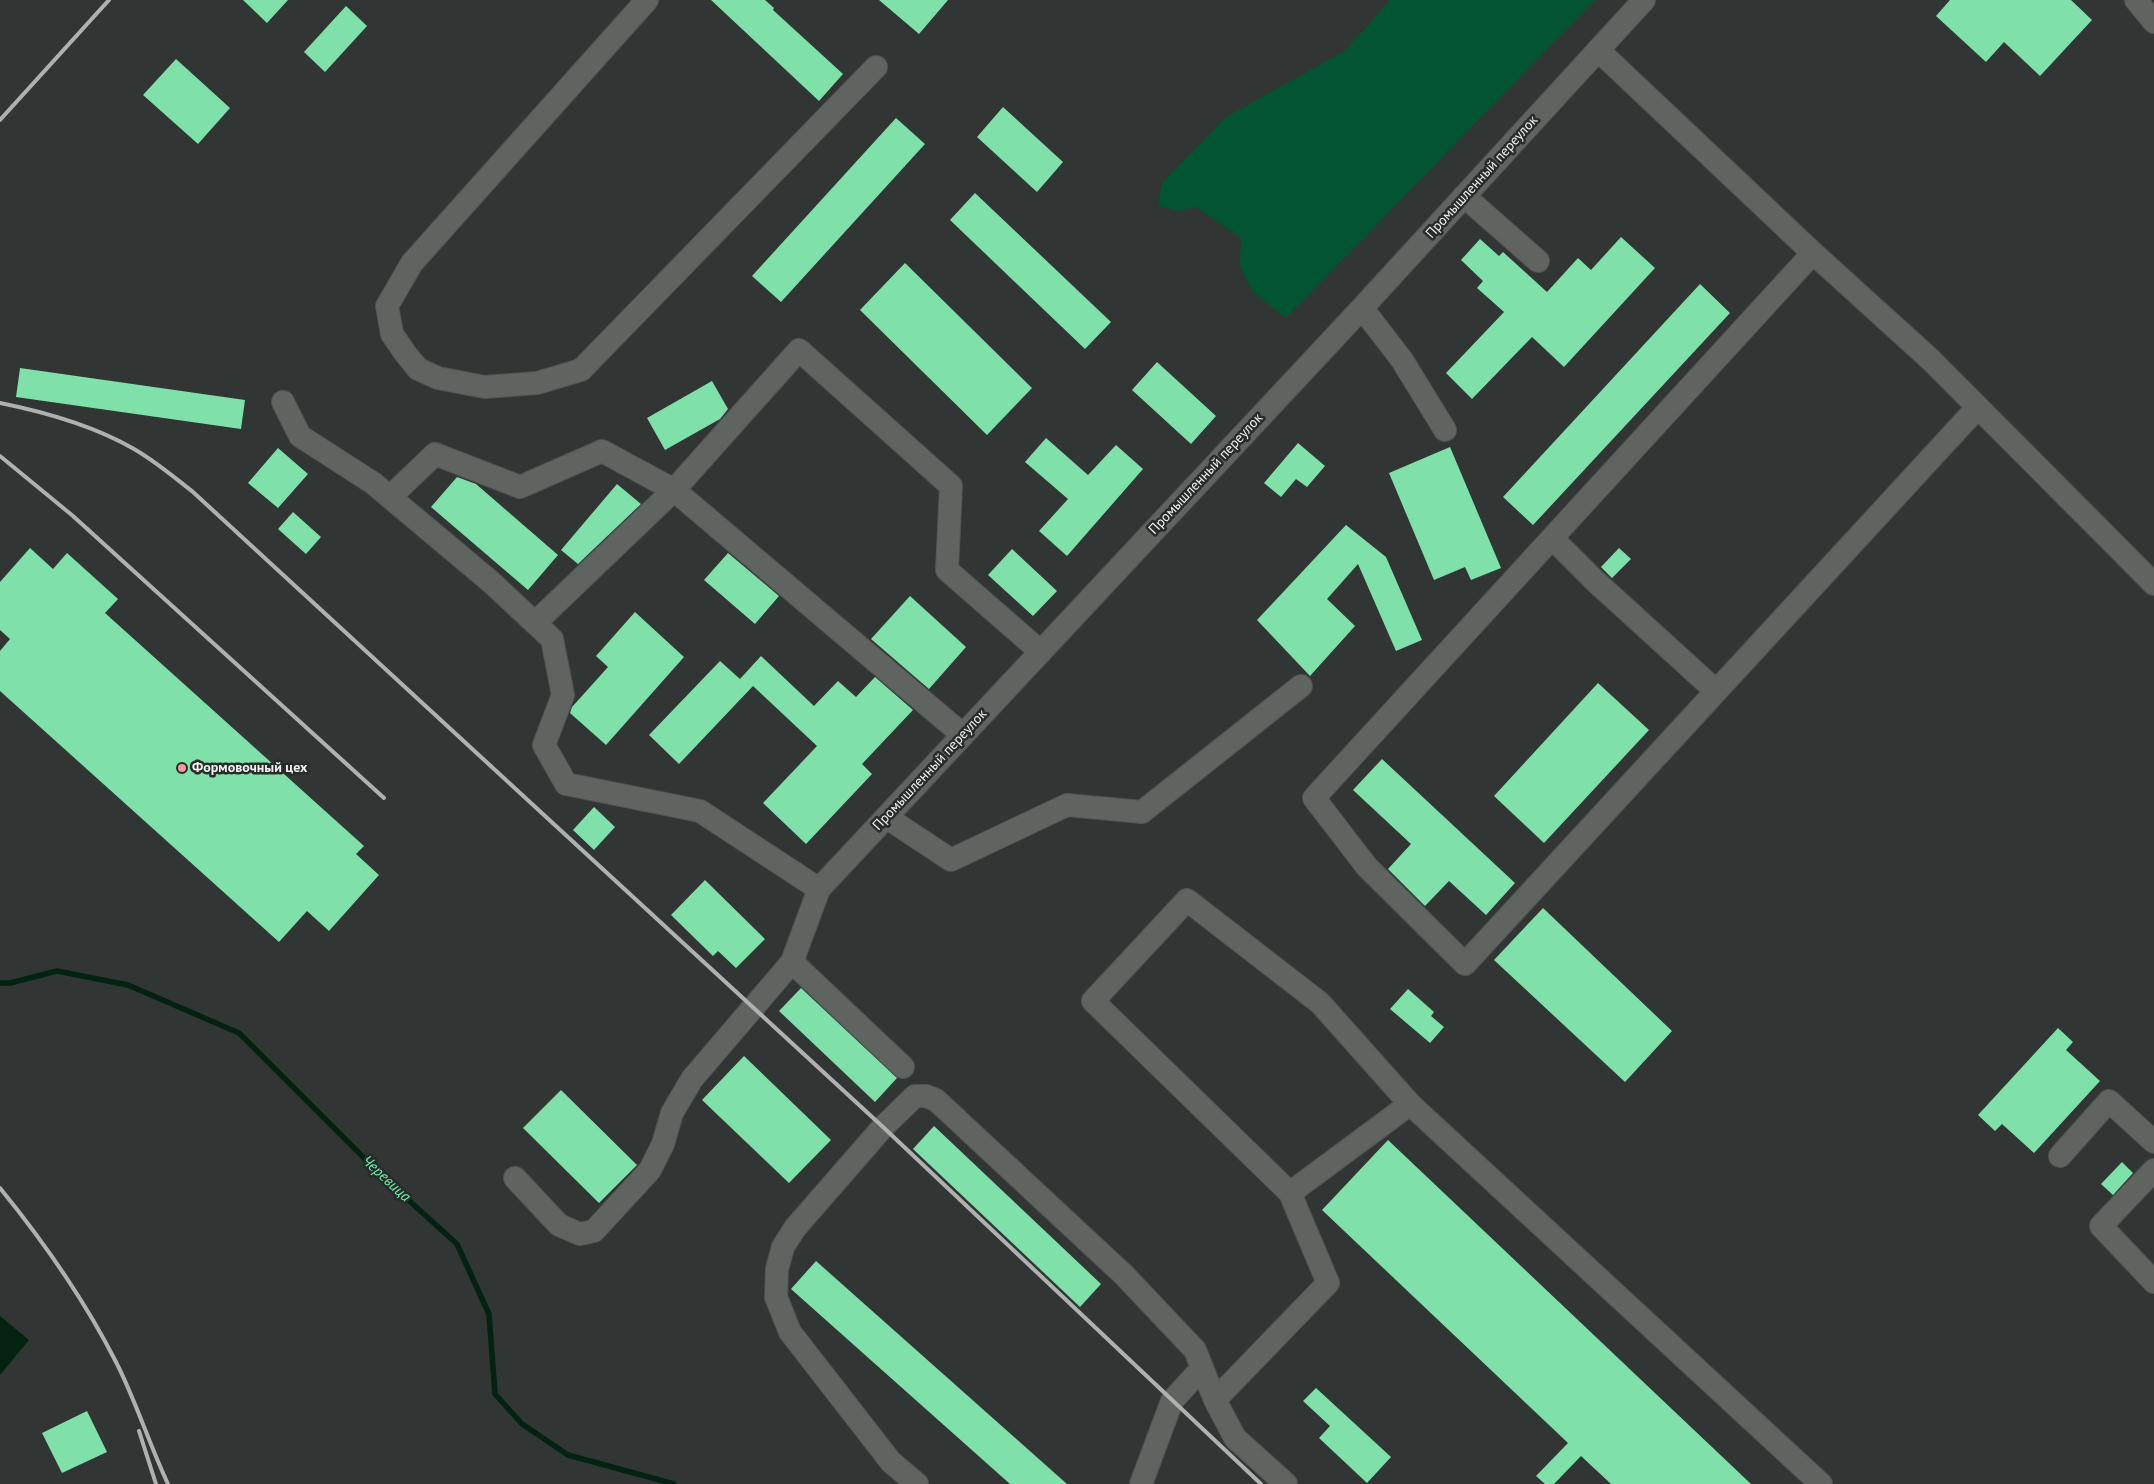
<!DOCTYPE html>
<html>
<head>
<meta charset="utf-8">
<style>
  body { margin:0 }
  canvas { display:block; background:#313533 }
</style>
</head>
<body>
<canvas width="2154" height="1484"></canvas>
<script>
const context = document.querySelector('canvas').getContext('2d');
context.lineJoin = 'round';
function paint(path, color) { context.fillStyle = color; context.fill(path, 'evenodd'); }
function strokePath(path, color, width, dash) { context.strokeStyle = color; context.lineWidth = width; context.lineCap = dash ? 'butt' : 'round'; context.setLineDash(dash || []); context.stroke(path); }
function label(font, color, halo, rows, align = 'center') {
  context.font = font + ' "PT Sans",sans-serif'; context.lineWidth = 5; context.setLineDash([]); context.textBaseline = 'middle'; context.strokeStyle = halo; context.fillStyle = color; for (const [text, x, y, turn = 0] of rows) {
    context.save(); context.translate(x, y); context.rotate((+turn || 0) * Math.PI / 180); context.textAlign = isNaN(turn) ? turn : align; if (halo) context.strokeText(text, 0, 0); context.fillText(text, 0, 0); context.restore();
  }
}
const green = new Path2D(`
  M1390,0h205l-309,318 -33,-26 -13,-26 1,-28 -45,-31 -20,4 -18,-6 4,-22 64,-66 119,-66z`);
const water = new Path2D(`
  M0,1316l29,24 -29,35z`);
const stream = new Path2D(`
  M0,983h10l47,-12 71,14 111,48 144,144 74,67 32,70 6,80 27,30 46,31 106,29`);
const building = new Path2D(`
  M243,0h45l-21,23z
  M711,0h54l9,8 -1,2 70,64 -24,27z
  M879,0h69l-29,34z
  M1950,0h121l21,20 -52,56 -36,-34 -18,20 -50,-46z
  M346,6l21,20 -42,46 -21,-20z
  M176,59l54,49 -32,36 -55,-49z
  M1003,107l60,55 -26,30 -60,-55z
  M896,118l29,26 -144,158 -29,-26z
  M975,193l136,129 -26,27 -135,-129z
  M1621,237l34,31 -91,99 -32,-30 -60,62 -26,-26 58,-61 -27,-24 6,-7 -22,-21 19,-21 19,17 4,-4 44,40 31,-34 13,12z
  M905,263l127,125 -45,47 -127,-125z
  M1700,284l30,29 -197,212 -30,-28z
  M1157,362l59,54 -25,28 -59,-54z
  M20,368l225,32 -4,29 -225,-32z
  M712,381l16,28 -8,10 -55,31 -18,-32z
  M1046,438l42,37 28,-30 27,24 -76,87 -28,-25 29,-32 -43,-37z
  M1298,443l27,23 -18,21 -11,-8 -15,18 -17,-14z
  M1450,447l51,121 -30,12 -6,-13 -31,13 -45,-107z
  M278,448l30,26 -30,34 -30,-25z
  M457,477l19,7 82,71 -30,35 -97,-83z
  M617,484l24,20 -63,60 -17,-14z
  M293,512l28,25 -15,17 -28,-25z
  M1346,525l40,32 36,83 -26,11 -38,-87 -31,35 28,27 -45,50 -53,-56z
  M30,548l23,21 14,-16 51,46 -13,14 259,233 -8,8 23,21 -50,56 -22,-20 -28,31 -279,-251v-40l10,-12 -10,-9v-48z
  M1619,548l12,11 -19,19 -11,-11z
  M1012,549l45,42 -24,25 -45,-41z
  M728,553l51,43 -24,28 -51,-44z
  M910,596l56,51 -37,42 -58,-50z
  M635,612l49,45 -78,88 -36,-32 2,-6 36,-40 -12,-11z
  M761,656l53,50 24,-25 18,16 19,-20 38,33 -51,54 10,10 -66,70 -43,-41 54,-57 -64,-60 -74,78 -30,-29 71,-74 20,18z
  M1598,683l51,47 -105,113 -50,-47z
  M1382,759l133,124 -29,32 -37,-34 -24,25 -37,-37 23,-25 -58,-54z
  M594,807l21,20 -21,23 -21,-20z
  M705,880l60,59 -29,29 -18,-17 -5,5 -42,-41z
  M1543,908l129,123 -47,51 -131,-122z
  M801,988l96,90 -22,24 -96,-91z
  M1408,989l26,23 -3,4 13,11 -14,16 -40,-34z
  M2058,1028l15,14 -7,8 34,31 -66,72 -32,-29 -7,7 -17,-16z
  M744,1056l87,84 -42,43 -87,-83z
  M561,1090l76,75 -38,38 -76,-75z
  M934,1126l167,158 -21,23 -167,-158z
  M1388,1140l363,344h-140l-30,-28 -27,28h-9l-9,-8 32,-33 -246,-233z
  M2122,1162l11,11 -20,22 -12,-11z
  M816,1261l251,223h-57l-219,-195z
  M1316,1388l75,69 -24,26 -48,-45 11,-12 -27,-25z
  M87,1411l20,41 -45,21 -20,-40z`);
const minor = new Path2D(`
  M647,0l-235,263 -25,43 5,28 13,19 13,16 20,9 47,9 52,-4 44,-13 295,-303
  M2136,0l18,22
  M1598,50l215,203 118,107 223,224
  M1464,196l74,65
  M1813,253l-499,545 53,69 98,97 513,-557
  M1362,308l40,52 43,70
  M283,402l17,34 73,47 118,99 61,57 11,56 -19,50 22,39 134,27 119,78
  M390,497l45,-43 85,33 82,-36 72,39 289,245
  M1553,539l41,41 122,111
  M535,623l139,-133 125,-140 152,136 -4,84 94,82
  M886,817l65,43 116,-55 75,7 159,-126
  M792,962l111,105
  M2060,1156l49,-55 45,41
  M2154,1170l-53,56 53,56
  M515,1178l44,47 21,9 14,-3 56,-61 13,-26 9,-31 20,-34 100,-117 27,-73 543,-581 282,-308
  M1290,1193l-197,-192 94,-101 133,103 90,101
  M1215,1400l113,-117 -38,-90 120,-89 411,380
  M917,1484l-26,-22 -101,-130 -14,-35 1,-28 6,-22 12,-19 88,-101 32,-31h11l10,4 188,175 71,75 20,50 20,38 51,46
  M1141,1484l31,-83 30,-33`);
const rail = new Path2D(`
  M0,120l109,-120
  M0,403c45,9 94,23 134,46 21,12 40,28 59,43l690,635 378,357
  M0,456l73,60 311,282
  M0,1188c44,54 84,111 116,174 20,39 33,82 52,122
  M139,1431l17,53`);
const markers = [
  [182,768,5,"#f49aa3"]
];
const streetNames = [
  ["Промышленный переулок",1482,177,-48],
  ["Промышленный переулок",1206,474,-47],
  ["Промышленный переулок",930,770,-47]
];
const poiNames = [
  ["Формовочный цех",192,768]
];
const waterNames = [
  ["Черевица",386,1179,43]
];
paint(green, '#035432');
paint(water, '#032212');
strokePath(stream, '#032212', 5.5);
paint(building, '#7fe0a9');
strokePath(minor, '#515352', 24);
strokePath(minor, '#606461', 22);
strokePath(rail, '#aeb1af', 4);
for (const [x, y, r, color] of markers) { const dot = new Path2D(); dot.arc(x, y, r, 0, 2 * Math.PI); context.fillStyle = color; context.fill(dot); strokePath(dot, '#272b29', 2); }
label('14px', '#eff1f0', '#272b29', streetNames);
label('bold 14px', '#eff1f0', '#272b29', poiNames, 'left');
label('italic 15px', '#6eefaa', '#272b29', waterNames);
</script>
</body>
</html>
